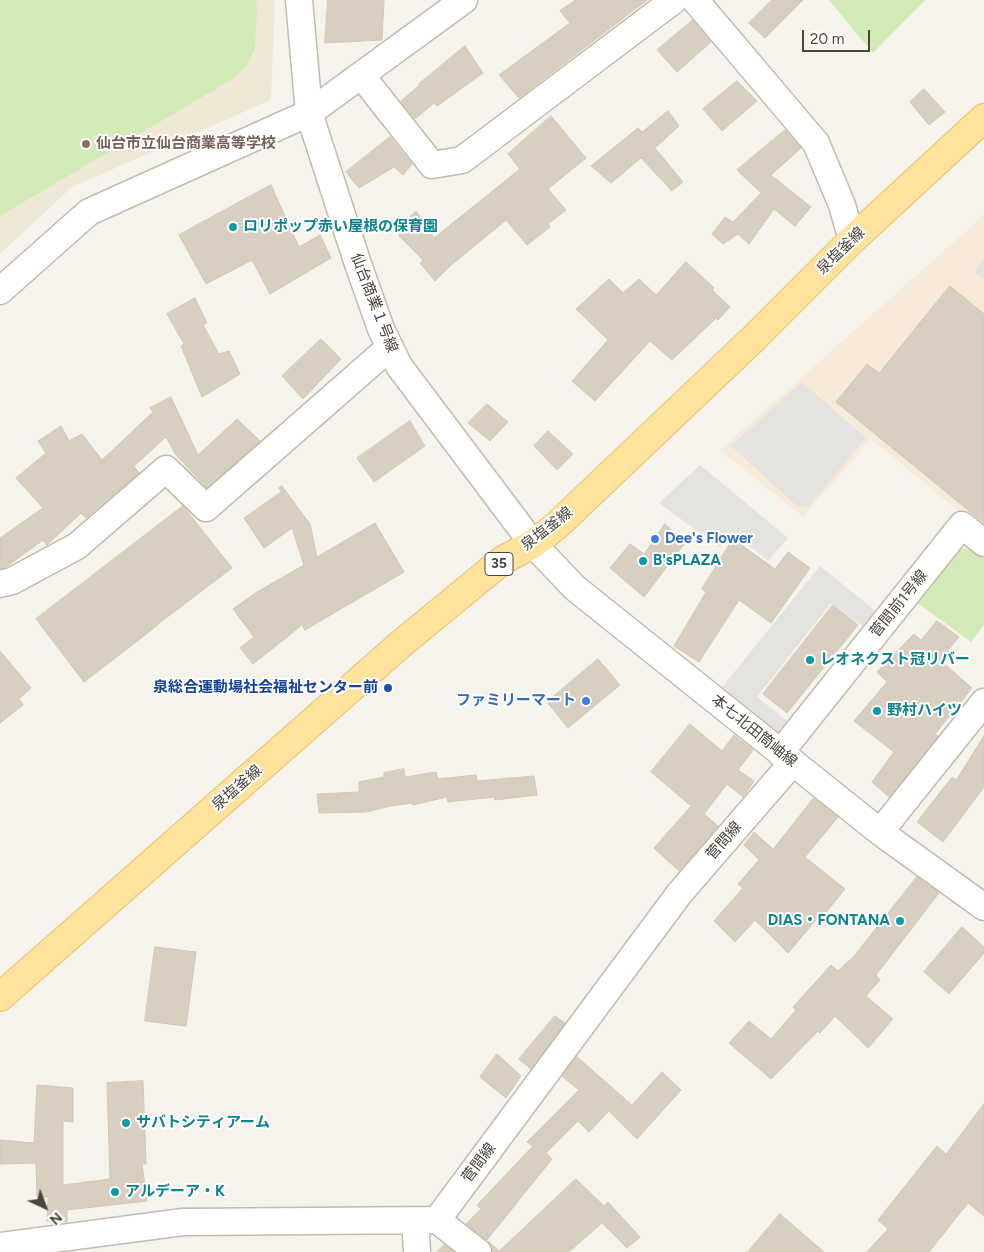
<!DOCTYPE html>
<html>
<head>
<meta charset="utf-8">
<style>
  body { margin:0 }
  #map { position:relative; width:984px; height:1252px; overflow:hidden; background:#f6f3ec; font-family:Figtree,sans-serif }
  canvas { display:block }
  .north { position:absolute; left:20px; top:1182px; width:50px; height:50px; -webkit-text-stroke:4px #fff; paint-order:stroke; rotate:137deg; font-size:14px; font-weight:700; line-height:20px; text-align:center; color:#4b4439 }
  .north::after { content:''; display:block; margin:auto; width:18px; height:22px; background:#4b4439; clip-path:polygon(50% 0,100% 100%,50% 72%,0 100%) }
  .scale { position:absolute; left:802px; top:30px; width:68px; height:22px; box-sizing:border-box; border:2px solid #4b4439; border-top:0; padding-left:6px; font-size:15px; line-height:18px; white-space:nowrap; color:#4b4439; -webkit-text-stroke:4px #fff; paint-order:stroke }
</style>
</head>
<body>
<div id="map">
<canvas width="984" height="1252"></canvas>
<div class="north">N</div>
<div class="scale">20 m</div>
</div>
<script>
const context = document.querySelector('canvas').getContext('2d');
context.lineJoin = 'round';
function paint(path, color) { context.fillStyle = color; context.fill(path, 'evenodd'); }
function strokePath(path, color, width, dash) { context.strokeStyle = color; context.lineWidth = width; context.lineCap = dash ? 'butt' : 'round'; context.setLineDash(dash || []); context.stroke(path); }
function label(font, color, halo, rows, align = 'center') {
  context.font = font + ' Figtree,"Noto Sans JP",sans-serif'; context.lineWidth = 4; context.setLineDash([]); context.textBaseline = 'middle'; context.strokeStyle = halo; context.fillStyle = color; for (const [text, x, y, turn = 0] of rows) {
    context.save(); context.translate(x, y); context.rotate((+turn || 0) * Math.PI / 180); context.textAlign = isNaN(turn) ? turn : align; if (halo) context.strokeText(text, 0, 0); context.fillText(text, 0, 0); context.restore();
  }
}
const commercial = new Path2D(`
  M984,215v317l-113,-93 -68,78 -83,-67z`);
const education = new Path2D(`
  M0,0h275l-4,100 -199,87 -72,67z`);
const green = new Path2D(`
  M0,0h255l2,7 -2,41 -9,19 -15,13 -231,136z
  M829,0h96l-52,53z
  M971,548l13,10v67l-13,17 -56,-41 38,-51z`);
const parking = new Path2D(`
  M984,259v21l-10,-8z
  M802,382l64,56 -57,68 -11,1 -67,-61z
  M700,465l88,73 -20,23 -35,-28 -14,14 -60,-44z
  M820,566l57,46 -12,16 -34,-25 -74,94 30,24 -12,15 -56,-45z`);
const building = new Path2D(`
  M328,0h56l-2,40 -57,3z
  M576,0h71l-128,98 -20,-23 71,-52 -10,-12z
  M772,0h31l-38,38 -16,-15z
  M693,20l18,22 -34,30 -20,-22z
  M465,46l18,27 -46,33 -3,-3 -19,16 -14,-18 19,-16 -1,-1z
  M737,81l20,20 -35,30 -19,-22z
  M924,89l21,23 -16,13 -19,-23z
  M668,111l11,15 -24,22 28,34 -11,9 -31,-33 -30,25 -20,-17 47,-38 4,4z
  M551,116l35,42 -38,31 18,21 -18,14 2,3 -23,18 -21,-25 -56,46 -15,15 -15,-18 3,-3 -24,-24 7,-16 10,-9 18,27 86,-69 -12,-15z
  M785,130l16,18 -30,27 40,32 -16,19 -21,-17 -25,35 -11,-10 -15,10 -11,-10 13,-17 8,5 28,-29 -24,-23z
  M390,137l22,27 -9,11 -9,-8 -35,21 -13,-16z
  M271,185l28,62 21,-12 11,23 -61,36 -18,-34 -46,24 -27,-49z
  M686,262l28,26 -2,2 18,17 -12,13 -2,-2 -44,42 -22,-19 -55,60 -23,-20 36,-41 -32,-31 33,-30 14,14 16,-14 17,16z
  M950,286l34,28v209l-148,-121 31,-38 12,9z
  M195,298l12,25 -4,2 16,29 10,-3 11,23 -38,23 -21,-51 3,-2 -17,-30z
  M321,339l20,20 -38,40 -21,-23z
  M171,397l27,58 39,-36 23,22 -53,47 -31,-33 -10,-18 -32,29 5,7 -53,45 -5,-5 -34,32 -4,-5 -37,27 -6,2v-31l43,-30 -27,-30 30,-25 -8,-12 23,-15 8,15 13,-7 20,26 51,-48 -3,-4z
  M487,404l21,18 -18,19 -22,-18z
  M410,421l15,25 -51,36 -17,-24z
  M548,431l25,23 -16,16 -23,-24z
  M282,486l28,38 7,33 58,-34 29,49 -99,58 -3,-5 -49,39 -13,-16 14,-11 -21,-28 24,-17 47,-27 -12,-37 -28,20 -20,-30 37,-26 -2,-4z
  M183,506l49,62 -74,56v1l-74,57 -48,-63z
  M665,524l20,19 -41,54 -34,-29 20,-24 14,10z
  M733,539l42,30 13,-17 22,16 -39,55 -32,-23 -40,62 -25,-16 32,-54 -4,-3z
  M833,605l25,20 -71,88 -24,-19z
  M937,621l22,16 -19,23 32,28 -37,46 3,2 -49,61 -17,-15 22,-30 -40,-31 33,-39 -10,-10 37,-38 7,6z
  M0,651l31,37 -12,11 4,6 -23,18z
  M598,659l22,26 -52,43 -21,-26z
  M690,724l32,27 12,-16 19,15 -15,20 16,11 -11,16 -16,-13 -23,30 14,12 -39,45 -25,-23 37,-42 -40,-34z
  M984,736v51l-41,55 -26,-20 35,-45 4,3z
  M404,769l1,8 31,-5 2,7 38,-4 1,6 57,-5 3,19 -42,5 -1,-3 -46,5 -1,-5 -34,8 -1,-2 -22,3 -24,6 -47,1 -2,-19 42,-2v-10l25,-5v-4z
  M814,798l24,19 -33,40 40,32 -22,27 -2,-2 -33,39 -33,-33 -20,22 -21,-21 29,-33 -5,-4 21,-24 -15,-15 10,-13 19,17z
  M917,877l22,16 -63,82 4,5 -14,16 27,23 -25,29 -33,-32 -15,17 -2,-2 -47,48 -42,-36 20,-22 22,18 25,-29 -3,-3 38,-42 7,6 16,-15z
  M962,927l22,20v6l-35,41 -25,-22z
  M155,947l41,5 -10,74 -41,-5z
  M555,1016l10,7 -34,46 -12,-10z
  M497,1054l24,22 -15,22 -26,-21z
  M577,1057l55,48 30,-33 19,18 -44,49 -28,-28 -20,21 -11,-11 -32,32 6,6 -65,81 -21,-16 15,-15 -4,-4 56,-59 -6,-4 52,-52 -17,-14z
  M143,1081l3,83h-4l5,37 -80,9v12l-20,-1 1,-24h-11l-1,-34 -36,1v-24l34,3 3,-58 36,3v34l-10,-1v64l47,-6 -3,-96z
  M984,1104v112l-16,-13 -39,49h-62l21,-23 -10,-9 59,-74 9,8z
  M576,1179l28,27 4,-4 32,35 -13,11 -25,-25 -33,29h-76l-1,-6 -4,-5 11,10z
  M780,1214l44,38h-76z
  M444,1245l10,7h-17z`);
const minor = new Path2D(`
  M299,0l10,113
  M695,0l121,143 26,62 10,35
  M361,75l71,90 30,-5 212,-160
  M309,113l155,-113
  M0,291l89,-79 220,-99 48,148 24,68 18,37 134,178 42,44 305,244 104,75
  M0,584l12,-3 65,-35 89,-77 40,39 184,-161
  M780,753l182,-228 22,18
  M880,832l104,-130
  M437,1220l41,32
  M415,1221l2,31
  M0,1246l183,-24 254,-2 242,-326 114,-132`);
const major = new Path2D(`
  M0,997l402,-354 101,-83 30,-16 22,-17 200,-190 97,-97 132,-122`);
const markers = [
  [86,144,5,"#8d6e63"],
  [233,227,5,"#0f9aa8"],
  [655,539,5,"#3f7fe0"],
  [643,561,5,"#0f9aa8"],
  [810,660,5,"#0f9aa8"],
  [388,688,5,"#1a4fb4"],
  [586,701,5,"#3f7fe0"],
  [877,711,5,"#0f9aa8"],
  [900,921,5,"#0f9aa8"],
  [126,1123,5,"#0f9aa8"],
  [115,1192,5,"#0f9aa8"]
];
const shields = [
  [499,564,28]
];
const shieldNames = [
  ["35",499,564]
];
const educationNames = [
  ["仙台市立仙台商業高等学校",96,144]
];
const cultureNames = [
  ["ロリポップ赤い屋根の保育園",243,227],
  ["B'sPLAZA",653,561],
  ["レオネクスト冠リバー",820,660],
  ["野村ハイツ",887,711],
  ["DIAS・FONTANA",890,921,"right"],
  ["サバトシティアーム",136,1123],
  ["アルデーア・K",125,1192]
];
const streetNames = [
  ["泉塩釜線",841,251,-44],
  ["仙台商業１号線",374,303,69],
  ["泉塩釜線",547,529,-38],
  ["菅間前1号線",899,604,-51],
  ["本七北田筒岫線",754,731,39],
  ["泉塩釜線",237,788,-41],
  ["菅間線",724,841,-49],
  ["菅間線",479,1163,-53]
];
const shopNames = [
  ["Dee's Flower",665,539],
  ["ファミリーマート",576,701,"right"]
];
const transitNames = [
  ["泉総合運動場社会福祉センター前",378,688]
];
paint(commercial, '#f7ead8');
paint(education, '#efe8d6');
paint(green, '#d2eab5');
paint(parking, '#e5e3e0');
paint(building, '#d8cfc1');
strokePath(building, '#d3c7b4', 1);
strokePath(minor, '#c2bbae', 29);
strokePath(major, '#e6c16a', 30);
strokePath(minor, '#fff', 26);
strokePath(major, '#ffe39c', 28);
for (const [x, y, r, color] of markers) { const dot = new Path2D(); dot.arc(x, y, r, 0, 2 * Math.PI); context.fillStyle = color; context.fill(dot); strokePath(dot, '#fff', 2); }
for (const [x, y, w] of shields) { const box = new Path2D(); box.roundRect(x - w / 2, y - 11.5, w, 23, 4); context.fillStyle = '#fff'; context.fill(box); strokePath(box, '#4b4439', 1); }
label('bold 14px', '#4b4439', null, shieldNames);
label('bold 15px', '#785e54', '#fff', educationNames, 'left');
label('bold 15px', '#0d838f', '#fff', cultureNames, 'left');
label('15px', '#4b4439', '#fff', streetNames);
label('bold 15px', '#366cbe', '#fff', shopNames, 'left');
label('bold 15px', '#164399', '#fff', transitNames, 'right');
</script>
</body>
</html>
